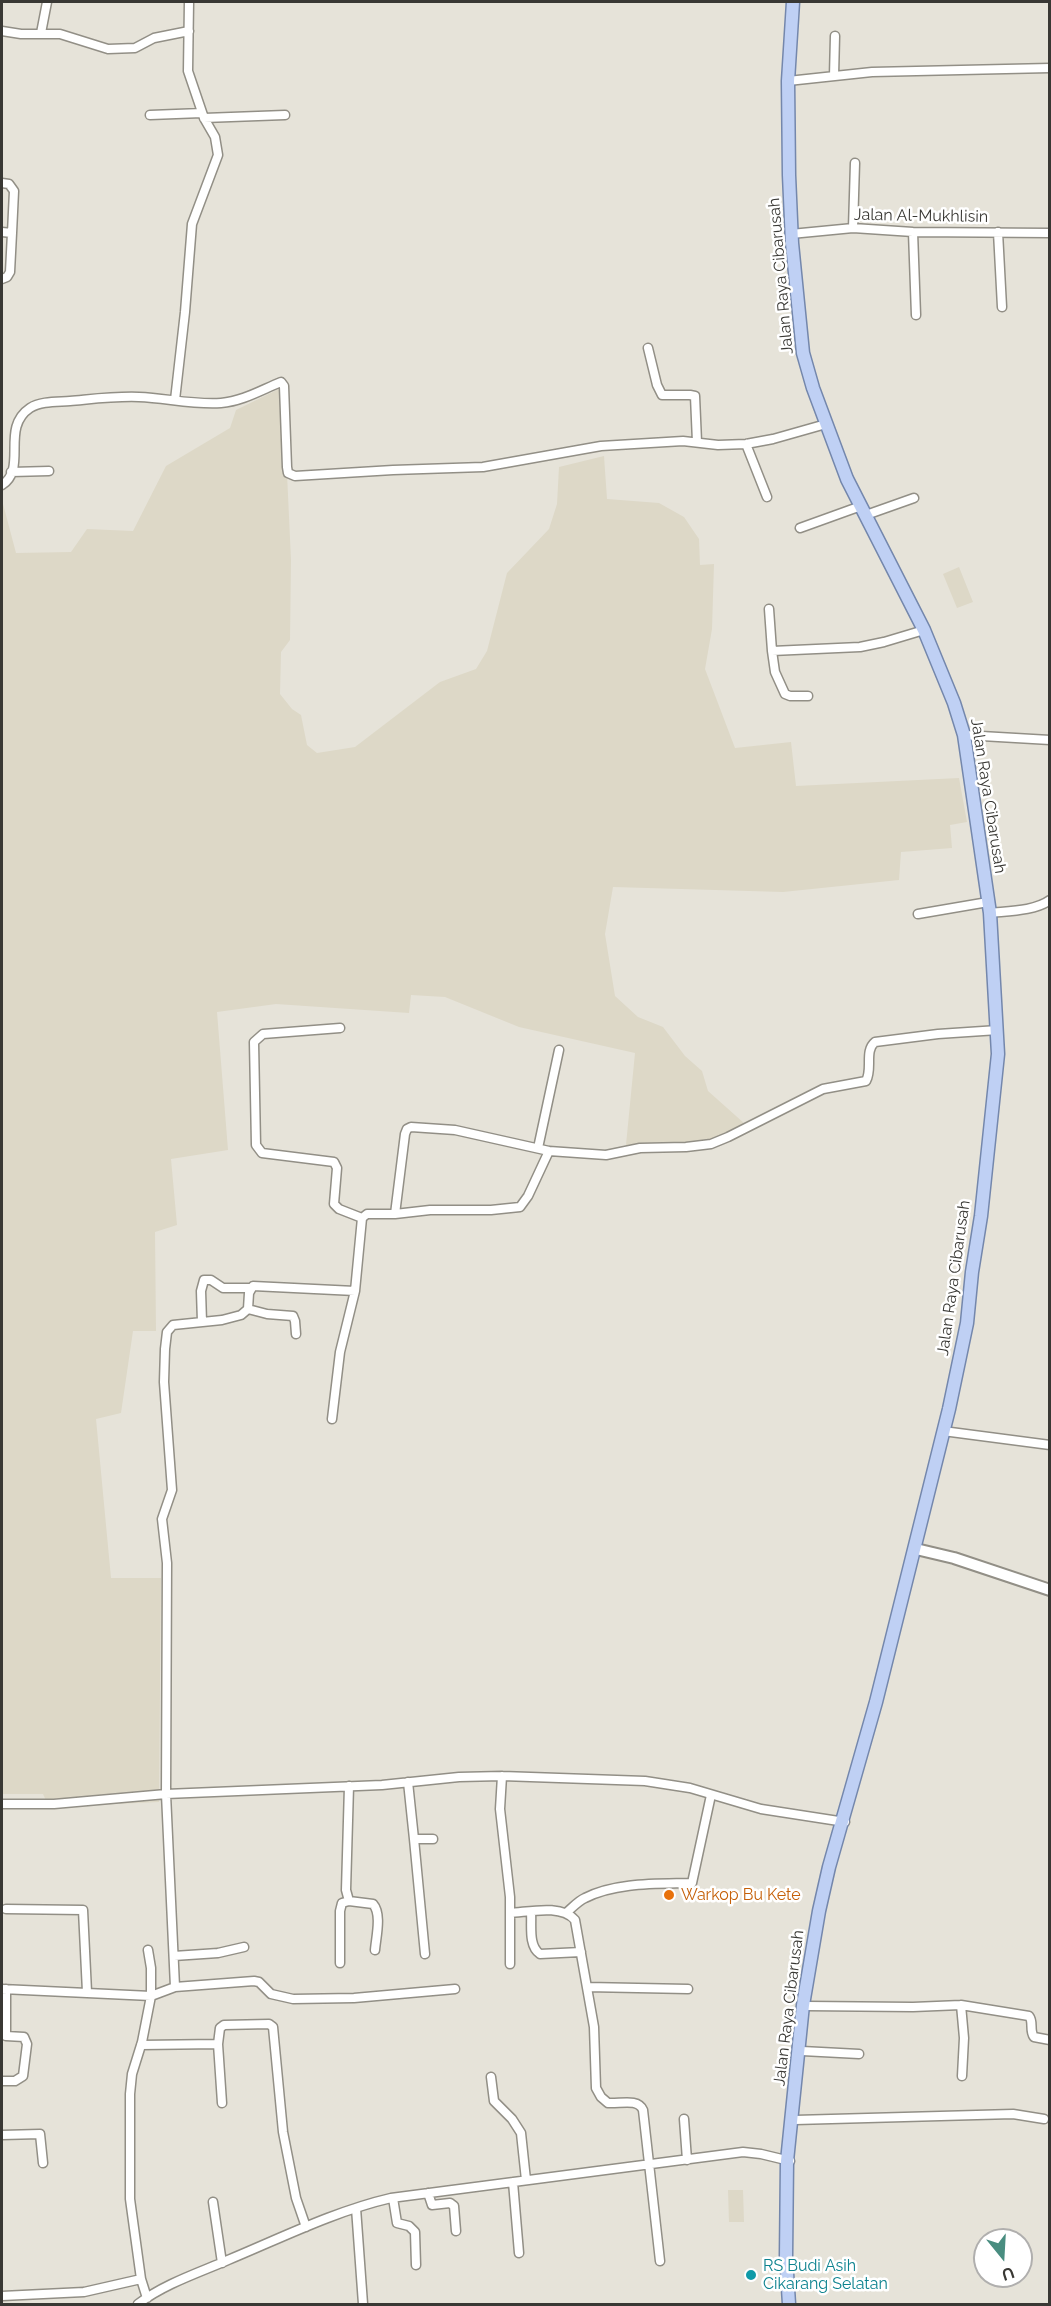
<!DOCTYPE html>
<html>
<head>
<meta charset="utf-8">
<style>
  body { margin:0 }
  #map { position:relative; width:1051px; height:2306px; overflow:hidden; background:#e6e3d9; font-family:Raleway,sans-serif }
  canvas { display:block }
  .frame { position:absolute; inset:0; border:3px solid #393834; pointer-events:none }
  .north { position:absolute; left:973px; top:2228px; width:60px; height:60px; box-sizing:border-box; background:#fff; border:2px solid #b0afae; border-radius:50%; rotate:162deg; font-size:16px; font-weight:700; line-height:24px; text-align:center; color:#393834 }
  .north::after { content:''; display:block; margin:auto; width:21px; height:27px; background:#498d80; clip-path:polygon(50% 0,100% 100%,50% 72%,0 100%) }
</style>
</head>
<body>
<div id="map">
<canvas width="1051" height="2306"></canvas>
<div class="frame"></div>
<div class="north">U</div>
</div>
<script>
const context = document.querySelector('canvas').getContext('2d');
context.lineJoin = 'round';
function paint(path, color) { context.fillStyle = color; context.fill(path, 'evenodd'); }
function strokePath(path, color, width, dash) { context.strokeStyle = color; context.lineWidth = width; context.lineCap = dash ? 'butt' : 'round'; context.setLineDash(dash || []); context.stroke(path); }
function label(font, color, halo, rows, align = 'center') {
  context.font = font + ' Raleway,sans-serif'; context.lineWidth = 5; context.setLineDash([]); context.textBaseline = 'middle'; context.strokeStyle = halo; context.fillStyle = color; for (const [text, x, y, turn = 0] of rows) {
    context.save(); context.translate(x, y); context.rotate((+turn || 0) * Math.PI / 180); context.textAlign = isNaN(turn) ? turn : align; if (halo) context.strokeText(text, 0, 0); context.fillText(text, 0, 0); context.restore();
  }
}
const built = new Path2D(`
  M283,387l8,173 -1,80 -9,12 -1,42 12,15 9,6 6,30 10,8 38,-6 85,-65 36,-13 11,-18 20,-78 42,-44 8,-25 2,-37 45,-11 3,43 52,4 25,14 15,22 1,26 14,-1 -2,65 -7,40 30,79 56,-6 5,44 163,-8 8,44 -17,3 2,23 -51,4 -2,28 -116,12 -170,-5 -8,47 10,62 23,21 25,10 22,29 17,15 6,20 37,33 -39,21 -59,2 -22,8 10,-102 -116,-26 -74,-30 -34,-2 -2,18 -133,-9 -59,8 11,138 -57,9 6,66 -22,7 1,99h-23l-12,82 -25,6 15,159h50l-2,224 -110,5 -6,-13h-41v-1294l14,53 55,-1 16,-23 46,2 33,-65 64,-38 6,-18z
  M959,567l14,35 -16,6 -14,-34z
  M728,2190h15l1,32h-15z`);
const minor = new Path2D(`
  M2,31l19,3h39l48,15 27,-1 19,-10 35,-7
  M41,33l6,-31
  M834,76l1,-40
  M788,81l84,-9 178,-4
  M150,115l52,-2
  M204,118l81,-3
  M2,183l7,1 5,7 -2,42 -10,-1
  M853,228l2,-65
  M913,232l3,83
  M998,232l4,75
  M791,234l62,-6 60,4 137,1
  M2,279l5,-2 3,-5 2,-39
  M648,348l9,37 5,10h28l5,1 2,46
  M175,400l10,-88 7,-88 26,-69 -3,-18 -11,-19 -16,-47 1,-69
  M746,444l21,53
  M11,472l38,-1
  M2,485c26,-17 -2,-57 28,-77 11,-7 27,-6 40,-7 23,-2 46,-5 69,-4 27,1 54,8 82,6 22,-2 40,-13 60,-21l3,4 3,81 1,6 7,3 98,-6 90,-3 118,-21 82,-5 35,4 28,-1 27,-5 53,-15
  M866,515l48,-17
  M800,528l61,-22
  M769,609l3,42 88,-4 24,-5 40,-12
  M772,651l3,21 10,22 5,2h18
  M964,735l86,5
  M990,913c18,-2 45,-2 60,-13
  M918,914l70,-12
  M340,1028l-77,6 -9,8 2,103 6,8 72,9 3,6 -3,36 5,5 23,9
  M538,1148l21,-98
  M395,1214l35,-4h61l29,-3 8,-11 21,-45
  M248,1309l19,5 26,2 2,5 1,13
  M202,1322l-1,-31 3,-11h7l12,8h27
  M332,1419l8,-67 15,-61
  M943,1431l107,14
  M502,1776l-2,33 10,88v67
  M408,1782l6,57h19
  M349,1786l-3,104 3,11 24,3c9,10 3,33 2,46
  M2,1804h52l112,-10 216,-9 77,-8 43,-1 143,5 45,7 71,21 84,13
  M414,1839l11,115
  M6,1909l77,1 4,82
  M531,1912c1,13 -3,34 9,42l41,-2
  M510,1913c19,-1 51,-9 65,7l19,107 2,61 5,9 7,6c12,1 30,-5 35,7l17,151
  M566,1913c6,-5 12,-12 19,-15 31,-16 73,-14 107,-15l19,-88
  M174,1956l44,-3 26,-6
  M340,1963v-52l2,-8 7,-2
  M175,1987l79,-6 5,1 12,12 22,5 61,-1 101,-9
  M587,1987l101,2
  M2,1989l149,7v-28l-3,-18
  M961,2005l3,33 -2,38
  M806,2006l107,1 48,-2 68,11c5,6 0,14 5,21l16,3
  M218,2044l2,-16 4,-3 45,-1 4,3 10,105 13,66 10,29
  M141,2045l77,-1 4,59
  M802,2051l57,3
  M491,2077l3,24 18,18 9,14 5,47
  M2,2081h13l8,-5 4,-32 -3,-7 -18,-1v-47
  M684,2119l3,41
  M795,2120l218,-6 31,5
  M2,2135l38,-1 3,29
  M513,2182l6,71
  M428,2193l4,12 18,-2 4,3 2,25
  M393,2198l4,25 12,3 6,6 1,33
  M213,2202l9,61
  M356,2208l7,96
  M2,2296l82,-4 57,-13
  M147,2298l-6,-19 -11,-80v-105l2,-20 10,-32 9,-46 24,-9 -9,-193 1,-231 -5,-44 10,-29 -8,-108 1,-33 2,-17 6,-7 49,-5 19,-5 7,-6 1,-16 4,-7 102,5 7,-73 5,-4h28l10,-80 2,-5 4,-2 44,3 94,21 57,4 34,-7 46,-1 25,-3 17,-7 95,-48 43,-8c7,-12 -2,-30 9,-39l63,-8 60,-4
  M138,2304c26,-20 60,-31 90,-44 53,-22 107,-49 163,-62l352,-46 18,2 29,7`);
const tertiary = new Path2D(`
  M916,1549l38,9 96,32`);
const primary = new Path2D(`
  M789,2304l-3,-47 1,-96 16,-156 16,-94 10,-44 47,-165 73,-293 18,-86 5,-51 9,-56 17,-162 -8,-141 -26,-178 -10,-32 -30,-73 -77,-151 -34,-91 -10,-35 -11,-110 -3,-68 -1,-94 5,-79`);
const markers = [
  [669,1895,6,"#e8710a"],
  [751,2275,6,"#0f9aa8"]
];
const streetNames = [
  ["Jalan Al-Mukhlisin",921,216,1],
  ["Jalan Raya Cibarusah",781,276,-95],
  ["Jalan Raya Cibarusah",988,796,81],
  ["Jalan Raya Cibarusah",954,1278,-82],
  ["Jalan Raya Cibarusah",789,2008,-83]
];
const foodNames = [
  ["Warkop Bu Kete",681,1895]
];
const cultureNames = [
  ["RS Budi Asih",763,2266],
  ["Cikarang Selatan",763,2284]
];
paint(built, '#ddd8c7');
strokePath(minor, '#928f86', 11);
strokePath(tertiary, '#928f86', 14);
strokePath(primary, '#7487ac', 15);
strokePath(minor, '#fff', 8);
strokePath(tertiary, '#fff', 10);
strokePath(primary, '#bfd0f4', 12);
for (const [x, y, r, color] of markers) { const dot = new Path2D(); dot.arc(x, y, r, 0, 2 * Math.PI); context.fillStyle = color; context.fill(dot); strokePath(dot, '#fff', 2); }
label('16px', '#393834', '#fff', streetNames);
label('16px', '#c56008', '#fff', foodNames, 'left');
label('16px', '#0d838f', '#fff', cultureNames, 'left');
</script>
</body>
</html>
